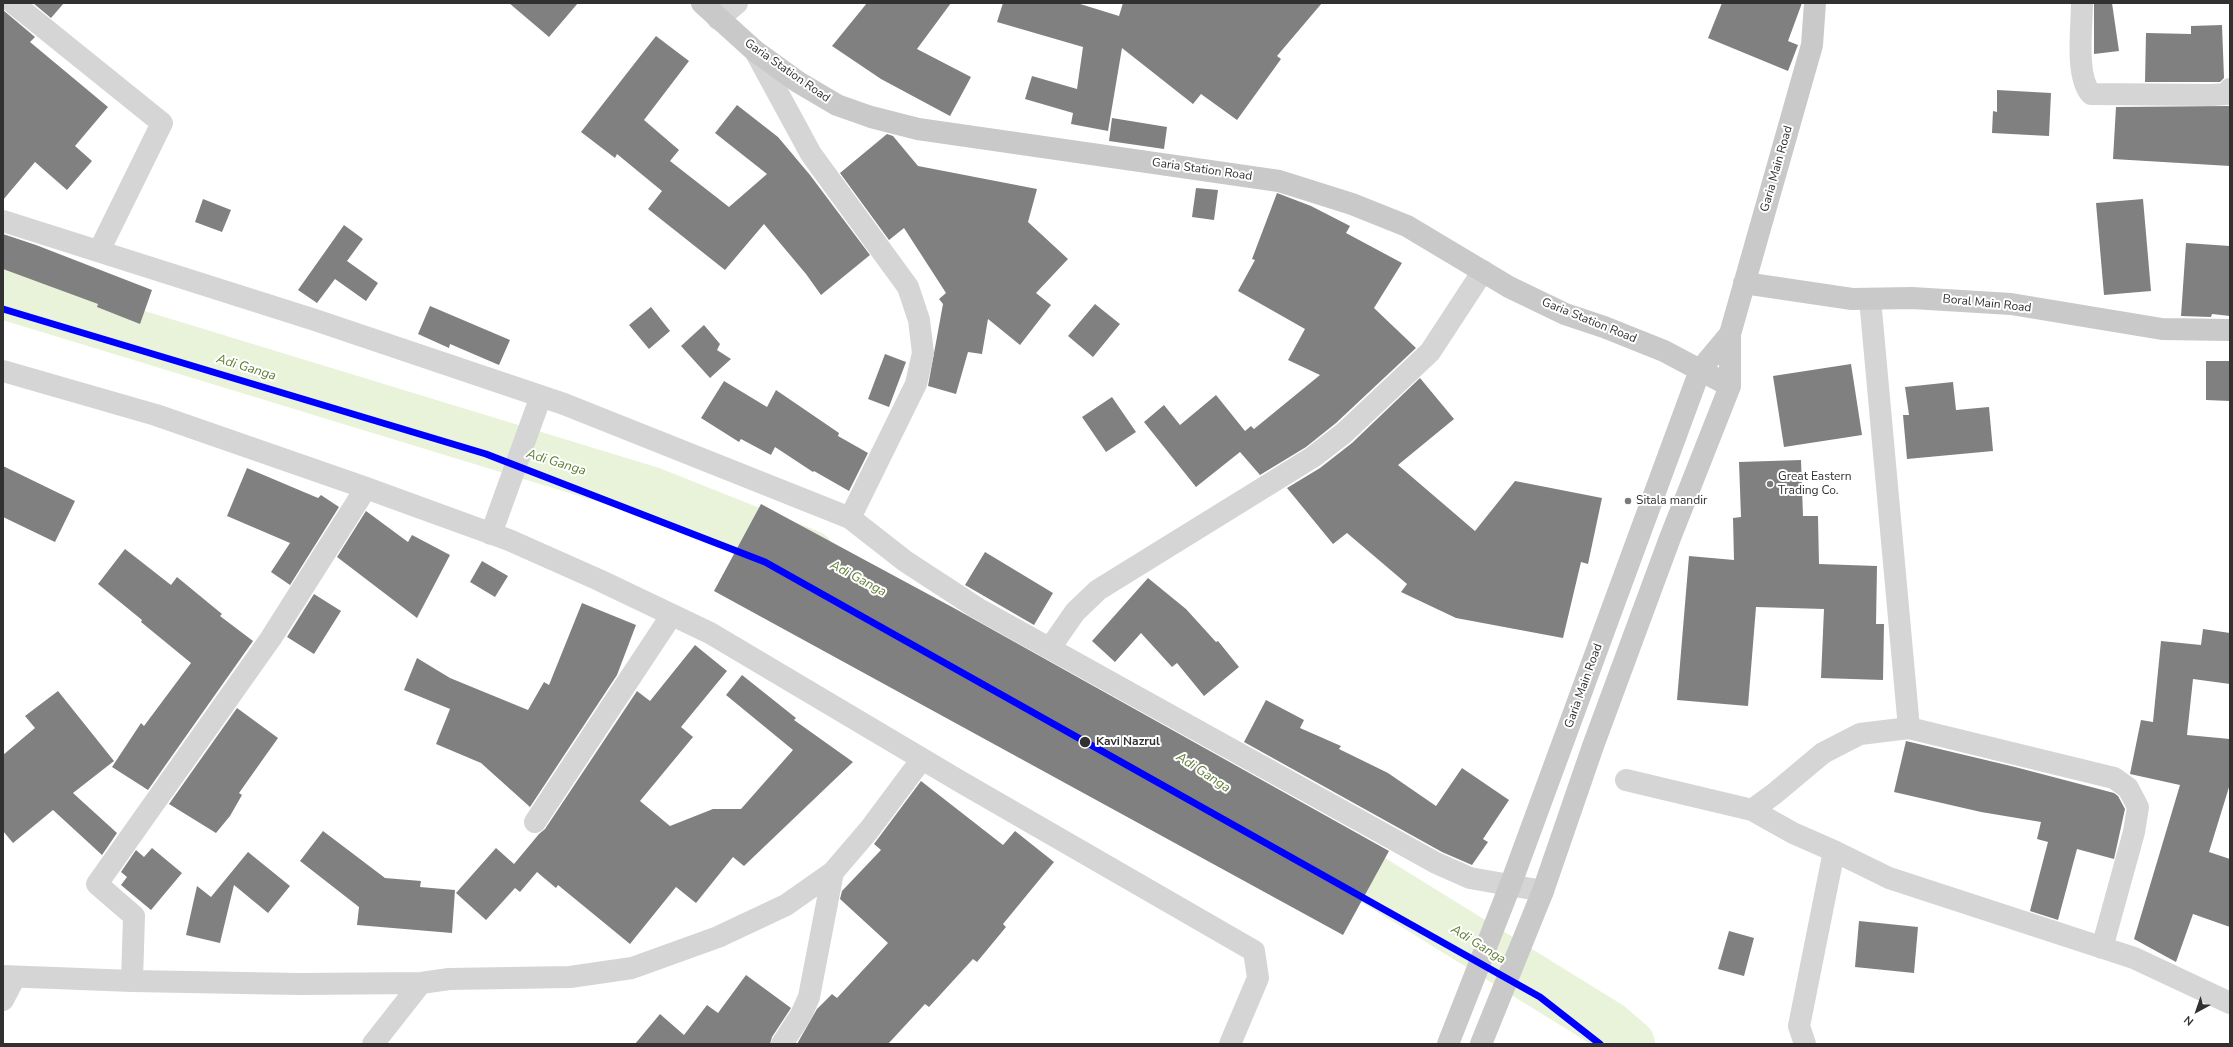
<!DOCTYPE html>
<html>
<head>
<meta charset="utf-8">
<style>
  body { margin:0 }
  #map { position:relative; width:2233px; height:1047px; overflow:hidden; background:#fff; font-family:"Nunito Sans",sans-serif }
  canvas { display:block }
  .frame { position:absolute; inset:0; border:4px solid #313131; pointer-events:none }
  .north { position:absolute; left:2177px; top:991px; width:40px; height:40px; -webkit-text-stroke:3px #fff; paint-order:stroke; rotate:220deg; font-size:11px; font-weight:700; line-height:16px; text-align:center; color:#313131 }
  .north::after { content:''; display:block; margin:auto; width:14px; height:18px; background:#313131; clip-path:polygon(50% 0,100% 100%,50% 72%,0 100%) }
</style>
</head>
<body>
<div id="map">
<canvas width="2233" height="1047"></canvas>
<div class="frame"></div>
<div class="north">N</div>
</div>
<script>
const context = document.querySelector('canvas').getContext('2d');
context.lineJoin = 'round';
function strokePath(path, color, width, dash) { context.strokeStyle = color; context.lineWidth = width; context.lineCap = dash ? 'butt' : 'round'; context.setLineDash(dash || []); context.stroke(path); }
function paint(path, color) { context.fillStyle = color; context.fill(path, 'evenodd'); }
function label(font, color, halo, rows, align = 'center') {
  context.font = font + ' "Nunito Sans",sans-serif'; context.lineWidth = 4; context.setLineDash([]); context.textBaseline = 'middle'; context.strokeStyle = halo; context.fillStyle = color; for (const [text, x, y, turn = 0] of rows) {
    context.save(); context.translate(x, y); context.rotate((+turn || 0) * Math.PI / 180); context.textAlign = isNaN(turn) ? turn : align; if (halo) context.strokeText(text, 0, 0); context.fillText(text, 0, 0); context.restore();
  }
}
const river = new Path2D(`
  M3,294l649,198 158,63
  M1315,844l294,182 21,18`);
const building = new Path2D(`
  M33,3h31l-13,15z
  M509,3h69l-29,34z
  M867,3h84l-34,46 54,28 -21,39 -69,-37 -49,-33z
  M1003,3h74l42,13 4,-13h199l-45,53 4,3 -44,61 -36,-26 -8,10 -71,-56 -14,83 -37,-7 2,-11 -48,-14 7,-23 45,13 6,-42 -86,-25z
  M1722,3h80l-14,38 10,4 -10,26 -80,-33z
  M2094,3h18l7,48 -25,3z
  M3,10l32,27 -5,5 78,65 -33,39 17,15 -25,29 -32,-28 -32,38z
  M2222,25l2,53 -4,4h-75l1,-49 45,1v-8z
  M656,36l33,25 -45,59 35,30 -9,11 59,46 38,-33 -52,-41 22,-28 41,32 32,38 60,80 -49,40 -15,-21 -42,-50 -39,46 -77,-61 14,-18 -45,-37 -2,4 -34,-26z
  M1997,90l54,3 -2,43 -57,-3 1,-22 4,1z
  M2230,106v60l-117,-7 3,-52z
  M1112,118l55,9 -3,22 -55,-8z
  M887,134l6,2 25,30 119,23 -9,33 40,37 -32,34 15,12 -31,40 -32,-26 -6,35 -14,-2 -12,42 -28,-8 15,-82 -4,-5 7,-6 -42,-65 -15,12 -49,-67z
  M1196,188l22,2 -4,30 -22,-3z
  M1277,193l34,13 39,20 -4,7 56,30 -28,45 42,40 -80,75 -30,24 -46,28 -20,-23 -44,35 -52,-65 20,-17 16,20 36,-30 29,36 6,-5 3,3 66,-54 -32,-15 17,-31 -67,-38 17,-31 -3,-1z
  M203,199l28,11 -9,22 -27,-10z
  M2143,199l8,92 -47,4 -8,-92z
  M344,225l19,14 -16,22 31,22 -12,18 -31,-22 -18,24 -19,-13z
  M3,234l33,11 116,45 -12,34 -43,-17 1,-3 -95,-35z
  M2186,243l44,3v70l-18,-2 -1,3 -30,-1z
  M1095,304l25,20 -27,33 -25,-21z
  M430,306l80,34 -11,25 -49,-21 -1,4 -31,-14z
  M651,307l19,24 -21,18 -20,-24z
  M704,325l16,19 -3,6 14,9 -21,19 -29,-32z
  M885,354l21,8 -17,45 -21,-8z
  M2206,361h24v40l-24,-1z
  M1851,364l11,71 -78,12 -11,-71z
  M1420,378l34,41 -56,46 77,66 40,-50 87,17 -14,66 -7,-2 -18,76 -107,-20 -55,-26 6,-8 -60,-51 -14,11 -46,-56 33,-20 32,-25z
  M724,381l43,26 9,-17 63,43 -1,3 30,17 -19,38 -35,-20 -1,1 -38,-25 -4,8 -30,-16 -2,3 -38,-24z
  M1953,382l3,28 33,-3 4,44 -86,8 -4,-44h6l-4,-28z
  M1112,397l24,35 -30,20 -24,-35z
  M1801,460l2,56h15l1,48 58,2 -1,58h8l-1,56 -62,-2 3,-69 -68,-2 -8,99 -71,-6 12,-144 45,4 -1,-42 8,-1 -2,-55z
  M3,466l72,35 -20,41 -52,-25z
  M247,468l71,30 3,-3 18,12 -49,78 -19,-13 19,-29 -63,-27z
  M761,504l191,103 437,244 -46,84 -629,-344z
  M366,511l42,31 4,-7 38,20 -33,63 -80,-61z
  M125,549l46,36 6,-8 45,37 -2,2 33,25 -105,149 -36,-23 29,-44 3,3 47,-63 -50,-41 1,-2 -44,-36z
  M985,552l68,41 -19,32 -69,-40z
  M482,561l26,15 -13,21 -25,-15z
  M1148,578l38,31 30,33 2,-1 21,26 -35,29 -27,-33 -5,4 -31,-34 -26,29 -23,-21z
  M314,594l27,17 -27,43 -27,-17z
  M582,603l54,22 -19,50 -87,132 -49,-44 -45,-19 14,-35 -46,-19 13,-32 33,20 78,32 16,-28 5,3z
  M2203,629l27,4v51l-37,-5 -6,56 43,4v45l-21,68 21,7v68l-37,-13 -17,48 -42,-23 46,-154 -50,-11 11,-54 12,2 8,-81 40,4z
  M695,645l32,26 -46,56 12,10 -53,64 30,25 43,-17h28l52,-59 -67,-55 16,-20 54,43 -2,2 59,42 -109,104 -11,-9 -37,46 -20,-16 -46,57 -72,-59 -2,3 -19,-16 -17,20 -5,-4 -29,32 -30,-27 40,-45 18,16 25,-30 6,-5 92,-138 13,10z
  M58,691l56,70 -41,32 44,40 -15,22 -49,-45 -40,33 -10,-12v-76l32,-27 -10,-12z
  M1266,700l38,20 -4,8 41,18 -2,3 49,24 48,33 26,-38 47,32 -26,39 5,3 -16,23 -30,-13 -198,-110z
  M237,708l41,30 -39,55 3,2 -12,21 -14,17 -47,-29z
  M1906,741l109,26 99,26 4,3 7,13 -11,50 -37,-10 -19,71 -28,-9 18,-69 -11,-3 4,-17 -60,-10 -87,-20z
  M921,781l82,64 12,-14 39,31 -51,62 3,3 -29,35 -4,-3 -44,48 -4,-3 -37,40h-91l20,-35 15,-15 5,4 51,-55 -48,-44 2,-8 39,-41 -7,-6z
  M323,831l62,47 36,3 -1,6 35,3 -3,43 -95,-8 2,-18 -59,-46z
  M152,848l30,25 -31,37 -30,-25 6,-8 -6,-5 15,-22 8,7z
  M248,852l42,34 -22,27 -34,-28 -14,58 -34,-8 11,-49 14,11z
  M1859,921l59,6 -4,46 -59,-6z
  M1729,931l25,7 -10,38 -26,-7z
  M746,975l45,33 -19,29 -2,7h-135l25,-30 24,21 23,-30 11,8z`);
const minor = new Path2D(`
  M13,3l149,120 -63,128
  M2082,3c0,24 -7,73 9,91l120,1 16,-1 3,-5
  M718,19l19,-16
  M755,51l56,103 97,133 11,33 4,33 -7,31 -66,134
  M3,221l312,99 249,84 286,114 55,43 72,47 459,255 34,15 73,13
  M1870,299l39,429
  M3,371l153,44 210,73 143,52 90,40 111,53 251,149 293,169 4,27 -28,66
  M491,534l50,-138
  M1050,648l25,-36 23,-22 215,-133 31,-24 86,-81 53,-81
  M1626,780l126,30
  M535,822l136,-206
  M2102,948l32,-116 4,-25 -10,-19 -14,-10 -205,-50 -49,6 -37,19 -49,41 -22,16 41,23 41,18 55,27 245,80 96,45
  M3,976l129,5 167,3 122,-1 28,-4 121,-2 62,-9 86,-31 68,-32 47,-33 36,-42 53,-71
  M132,981l2,-65 -37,-32 174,-246 95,-150
  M3,1000l12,-23
  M373,1044l48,-61
  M782,1044l19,-29 8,-18 24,-125
  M1805,1044l-6,-18 35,-175`);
const major = new Path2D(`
  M702,3l53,48 43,31 39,23 34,12 47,12 361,52 73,23 55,22 102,61 56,27 39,13 60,24 66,35
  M1744,283l108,16 60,-1 99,6 151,25 68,1
  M1448,1044l62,-158 190,-516 30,-36
  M1481,1044l62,-153 50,-145 77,-208 60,-152v-52l82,-289 3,-42`);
const metro1 = new Path2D(`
  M3,309l483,145 279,108 775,435 60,47`);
const markers = [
  [1770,484,4,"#797979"],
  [1628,501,4,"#797979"],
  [1085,742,6,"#313131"]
];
const streetNames = [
  ["Garia Station Road",787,71,35],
  ["Garia Main Road",1777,169,-74],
  ["Garia Station Road",1202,170,8],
  ["Boral Main Road",1987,304,6],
  ["Garia Station Road",1589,321,22],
  ["Garia Main Road",1584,686,-70]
];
const poiNames = [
  ["Great Eastern",1778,477],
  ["Trading Co.",1778,491],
  ["Sitala mandir",1636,501]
];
const stopNames = [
  ["Kavi Nazrul",1096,742]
];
const waterNames = [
  ["Adi Ganga",246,368,17],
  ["Adi Ganga",556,463,17],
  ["Adi Ganga",858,579,28],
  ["Adi Ganga",1203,773,33],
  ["Adi Ganga",1478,945,32]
];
strokePath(river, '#e9f3da', 50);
paint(building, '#808080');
strokePath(minor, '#d5d5d5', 22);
strokePath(major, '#c9c9c9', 22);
strokePath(metro1, '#00f', 7);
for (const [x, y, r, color] of markers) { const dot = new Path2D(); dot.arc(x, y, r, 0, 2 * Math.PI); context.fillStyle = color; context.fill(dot); strokePath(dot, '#fff', 1.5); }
label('12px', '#313131', '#fff', streetNames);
label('12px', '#313131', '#fff', poiNames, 'left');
label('bold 12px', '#313131', '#fff', stopNames, 'left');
label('italic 13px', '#5f7d32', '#fff', waterNames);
</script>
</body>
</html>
